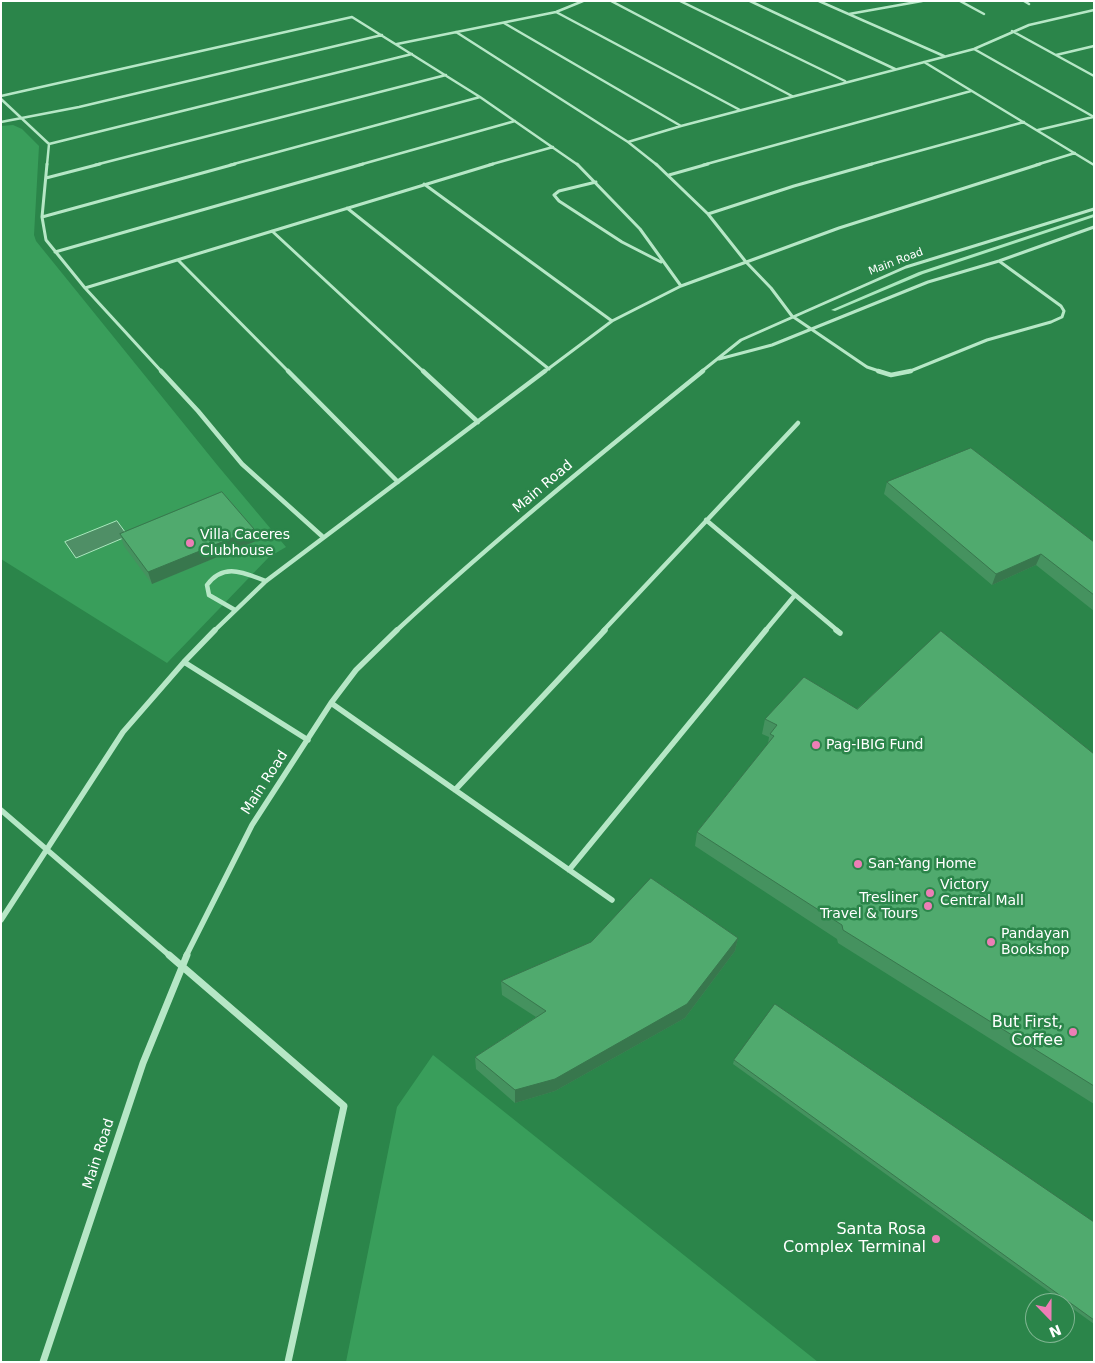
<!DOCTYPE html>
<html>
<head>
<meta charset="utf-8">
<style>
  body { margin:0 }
  #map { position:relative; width:1095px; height:1363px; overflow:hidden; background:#2b854a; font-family:"DejaVu Sans",sans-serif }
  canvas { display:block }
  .frame { position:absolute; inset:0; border:2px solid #fff; pointer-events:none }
  .north { position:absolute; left:1025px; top:1293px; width:50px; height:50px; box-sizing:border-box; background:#2b854a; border:1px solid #80b692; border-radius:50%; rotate:158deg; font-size:14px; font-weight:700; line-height:20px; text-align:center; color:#fff }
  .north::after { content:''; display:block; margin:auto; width:18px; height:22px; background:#ed7eb6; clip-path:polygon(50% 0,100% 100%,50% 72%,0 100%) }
</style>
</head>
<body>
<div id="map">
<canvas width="1095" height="1363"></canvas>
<div class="frame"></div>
<div class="north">N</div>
</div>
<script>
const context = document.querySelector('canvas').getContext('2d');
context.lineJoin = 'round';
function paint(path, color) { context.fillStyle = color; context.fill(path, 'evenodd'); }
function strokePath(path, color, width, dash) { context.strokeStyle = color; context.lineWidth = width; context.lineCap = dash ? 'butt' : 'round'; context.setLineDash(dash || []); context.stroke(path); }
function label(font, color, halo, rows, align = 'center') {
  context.font = font + ' "DejaVu Sans",sans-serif'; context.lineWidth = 5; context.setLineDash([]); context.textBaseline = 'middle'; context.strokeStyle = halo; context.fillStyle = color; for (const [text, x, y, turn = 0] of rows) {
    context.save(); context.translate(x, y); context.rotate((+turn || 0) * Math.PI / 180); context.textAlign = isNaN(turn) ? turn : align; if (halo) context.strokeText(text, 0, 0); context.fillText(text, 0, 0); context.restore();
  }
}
const green = new Path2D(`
  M13,125l9,4 17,17 -5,89 2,6 182,225 68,81 -17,10 -102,106 -166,-104v-433z
  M433,1055l385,307h-472l51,-255z`);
const water = new Path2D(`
  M117,521l11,15 -52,22 -11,-16z`);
const stream = new Path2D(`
  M1094,214v3l-171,57 -88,37 -4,-1 88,-38z`);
const streetFar4 = new Path2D(`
  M611,1l181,95
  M680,1l165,80
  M750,1l145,68
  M819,1l125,55
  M960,1l24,13
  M1024,1l5,3
  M556,12l184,98
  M849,14l73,-13
  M504,23l177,103
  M1012,31l82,45
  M456,32l172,110 29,23
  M397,44l159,-32 27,-11
  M974,49l120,68
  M1056,55l38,-9
  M924,62l170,103
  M1,96l351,-79 128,80 98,68
  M1,99l48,45 -2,21
  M1,122l78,-15 303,-72
  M1038,130l55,-13
  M628,142l53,-16 293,-77 55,-24 65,-15
  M49,144l363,-90
  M95,165l351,-90
  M230,165l250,-68
  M359,165l156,-44
  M489,165l64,-18
  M703,165l268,-74
  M868,165l156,-43
  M1036,165l39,-12`);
const streetFar3 = new Path2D(`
  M47,164l-5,53 4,23 39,48 77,84
  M577,164l63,65 41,57
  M656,164l52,50 38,48 25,26 21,28 75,51 15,5
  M669,175l39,-11
  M46,178l54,-14
  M596,182l-37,9 -5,4 5,6 63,41 39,20
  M424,184l188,137
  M347,208l202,161
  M708,214l86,-28 78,-22
  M42,217l193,-53
  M272,231l152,141
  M55,252l308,-88
  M178,260l111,112
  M85,288l408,-124
  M719,359l53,-14 156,-63 71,-21 95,-34
  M544,372l68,-51 69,-35 158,-58 201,-64
  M701,372l40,-32 165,-73 188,-58
  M908,372l79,-32 64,-18 11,-5 2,-6 -3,-5 -62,-45`);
const streetFar2 = new Path2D(`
  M161,371l37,40 44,53 81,73
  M288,371l110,111
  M423,371l55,51
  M878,371l13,4 20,-4
  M706,520l132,111
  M235,610l-26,-15 -2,-10c17,-23 37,-12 59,-4
  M214,631l52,-50 279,-210
  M396,631c98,-91 203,-176 307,-260
  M603,631l195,-208
  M765,631l30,-36`);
const streetFar1 = new Path2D(`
  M836,630l4,3
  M184,662l124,78
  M331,703l281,197
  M455,790l150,-160
  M1,810l169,146
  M569,870l197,-240
  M1,920l122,-188 61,-70 31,-32
  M186,956l66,-131 79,-122 25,-33 41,-40`);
const street = new Path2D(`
  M169,955l175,151 -56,256
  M43,1362l100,-299 44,-108`);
const wall = new Path2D(`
  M887,482l207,60v69l-58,-46 -44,20 -108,-91z
  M254,529l2,12 -104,43 -28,-38 -4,-12z
  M857,709l237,45v350l-256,-161 -1,-4 -142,-93 2,-14 71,-88 1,-7 -7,-3 3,-15z
  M738,938l-3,13 -50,67 -130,73 -40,12 -39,-34 -1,-12 61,-40 -34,-22 -1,-14z
  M734,1060l360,162v102l-361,-260z`);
const shadedWall = new Path2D(`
  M254,529l2,12 -104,43 -4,-12z
  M1041,554l-5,11 -44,20 4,-11z
  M738,938l-3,13 -50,67 -130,73 -40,12v-13z`);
const building = new Path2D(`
  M971,448l123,94v53l-53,-41 -45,20 -109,-92z
  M222,492l32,37 -106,43 -28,-38z
  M941,631l153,123v332l-251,-156 -1,-5 -145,-93 77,-96 -4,-2 7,-9 -12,-6 39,-42 53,32z
  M651,878l87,60 -51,66 -132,75 -40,11 -40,-33 71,-46 -45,-30 90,-39z
  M775,1004l319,218v98l-360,-260z`);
const markers = [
  [190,543,5,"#ed7eb6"],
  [816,745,5,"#ed7eb6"],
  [858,864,5,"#ed7eb6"],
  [930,893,5,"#ed7eb6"],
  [928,906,5,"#ed7eb6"],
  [991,942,5,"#ed7eb6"],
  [1073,1032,5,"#ed7eb6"],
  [936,1239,5,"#ed7eb6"]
];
const farStreetnames = [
  ["Main Road",896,262,-21]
];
const streetNames = [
  ["Main Road",543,487,-40],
  ["Main Road",265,783,-57],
  ["Main Road",99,1154,-72]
];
const poiNames = [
  ["Villa Caceres",200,535],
  ["Clubhouse",200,551],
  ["Pag-IBIG Fund",826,745],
  ["San-Yang Home",868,864],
  ["Victory",940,885],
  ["Central Mall",940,901],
  ["Tresliner",918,898,"right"],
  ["Travel & Tours",918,914,"right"],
  ["Pandayan",1001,934],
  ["Bookshop",1001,950]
];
const nearPoinames = [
  ["But First,",1063,1023],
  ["Coffee",1063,1041],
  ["Santa Rosa",926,1230],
  ["Complex Terminal",926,1248]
];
paint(green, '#399e5b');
paint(water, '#4f8f66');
strokePath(water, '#abe7be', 1);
paint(stream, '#abe7be');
strokePath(streetFar4, '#b6e7c6', 2.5);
strokePath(streetFar3, '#b6e7c6', 3);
strokePath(streetFar2, '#b6e7c6', 4.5);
strokePath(streetFar1, '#b6e7c6', 5.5);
strokePath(street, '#b6e7c6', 7);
paint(wall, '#45925f');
paint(shadedWall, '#38774d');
paint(building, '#50aa6e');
strokePath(building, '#38774d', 1);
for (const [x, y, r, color] of markers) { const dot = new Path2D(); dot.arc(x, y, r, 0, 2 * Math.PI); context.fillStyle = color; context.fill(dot); strokePath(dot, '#2b854a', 2); }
label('11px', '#fff', '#2b854a', farStreetnames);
label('14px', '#fff', '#2b854a', streetNames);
label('14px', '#fff', '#2b854a', poiNames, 'left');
label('16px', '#fff', '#2b854a', nearPoinames, 'right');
</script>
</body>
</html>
